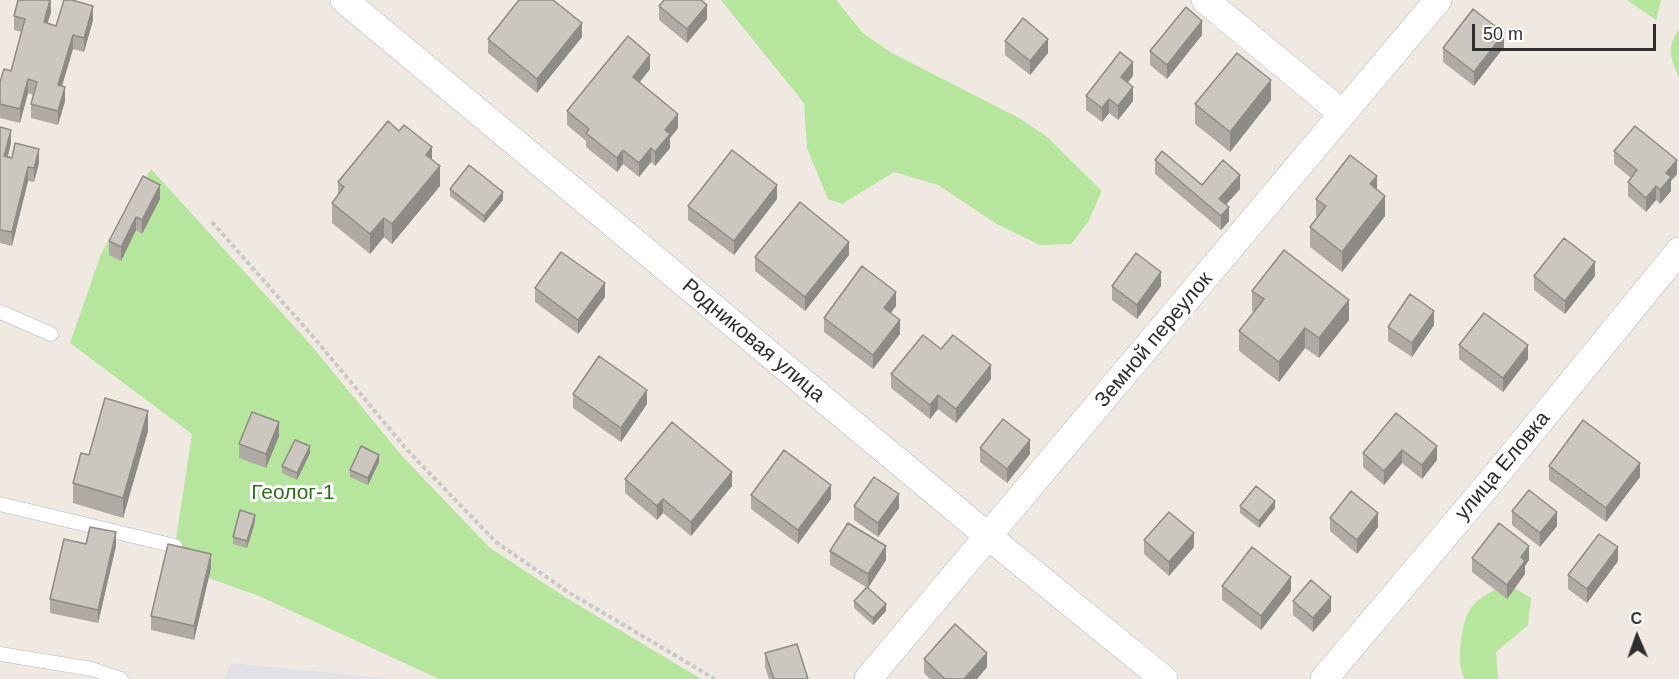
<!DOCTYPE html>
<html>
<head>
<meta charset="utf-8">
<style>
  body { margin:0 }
  #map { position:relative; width:1679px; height:679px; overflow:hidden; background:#efe9e1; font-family:Helvetica,sans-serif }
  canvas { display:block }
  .north { position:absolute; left:1607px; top:607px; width:60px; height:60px; -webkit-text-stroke:4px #fff; paint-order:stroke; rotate:358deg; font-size:16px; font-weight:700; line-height:24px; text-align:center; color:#2e2e2e }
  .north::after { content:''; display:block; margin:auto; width:21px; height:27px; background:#2e2e2e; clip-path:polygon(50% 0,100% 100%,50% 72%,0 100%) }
  .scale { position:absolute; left:1472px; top:24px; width:184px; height:27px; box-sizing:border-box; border:3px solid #2e2e2e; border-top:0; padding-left:8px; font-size:18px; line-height:21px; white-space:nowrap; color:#2e2e2e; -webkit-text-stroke:4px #fff; paint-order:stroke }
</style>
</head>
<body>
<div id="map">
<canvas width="1679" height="679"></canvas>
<div class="north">С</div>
<div class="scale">50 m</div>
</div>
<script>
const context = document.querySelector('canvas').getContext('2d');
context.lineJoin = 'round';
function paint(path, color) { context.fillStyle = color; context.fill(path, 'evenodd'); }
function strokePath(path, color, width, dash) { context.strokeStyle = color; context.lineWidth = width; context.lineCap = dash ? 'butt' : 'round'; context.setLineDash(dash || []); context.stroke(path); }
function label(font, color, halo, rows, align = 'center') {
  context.font = font + ' Helvetica,sans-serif'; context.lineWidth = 6; context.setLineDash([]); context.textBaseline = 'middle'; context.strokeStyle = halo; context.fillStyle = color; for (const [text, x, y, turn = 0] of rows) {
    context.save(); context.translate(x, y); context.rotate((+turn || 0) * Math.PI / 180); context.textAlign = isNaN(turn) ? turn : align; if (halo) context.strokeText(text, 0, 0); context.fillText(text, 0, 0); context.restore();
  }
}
const industrial = new Path2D(`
  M231,663l163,16h-170z`);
const green = new Path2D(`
  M721,0h115l27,33 27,19 129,66 27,18 56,55 -14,31 -17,22 -31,1 -43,-21 -59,-39 -44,-13 -52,32 -14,-5 -21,-51 -3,-45z
  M1627,0h34l-5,20z
  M1679,29v48c-9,-18 -12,-31 0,-48z
  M151,169l159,175 92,112 88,92 75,49 136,82h-262l-180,-83 -87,-31 20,-131 -122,-91 31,-89z
  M1506,583l25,15 -3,27 -32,27 2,27h-33c-10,-15 -4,-63 10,-76 9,-8 21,-14 31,-20z`);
const path = new Path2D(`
  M212,222l104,118 91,110 89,92 72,50 147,87`);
const lane = new Path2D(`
  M0,312l51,22
  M0,504l175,42
  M0,654l92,15 29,10`);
const street = new Path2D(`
  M344,0l645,537 175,142
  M1205,0l138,114
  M868,679l570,-679
  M1324,679l168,-199 187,-229`);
const wall = new Path2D(`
  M51,0v12l-4,11 9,3 37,-6 -9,32 -11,-3 -11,37 3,15 -7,24 -27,-7v-14l2,-9 -5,-2 -8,30 -20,-5v-36l11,-11 11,-39 -8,-2v-14z
  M659,6l48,13 -20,24 -28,-23z
  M1202,35l-35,44 -17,-14v-14z
  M582,37l-45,56 -49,-40v-14z
  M1005,41l43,12 -18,22 -25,-20z
  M1504,47l-30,39 -31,-24v-14z
  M650,69l-11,13 39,46 -8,10v10l-15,18 -4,-4 -12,15 -16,-13 -6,8 -31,-25v-6l-19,-16v-14z
  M1133,76l-5,6 5,19 -15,19 -9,-7 -7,9 -16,-12v-14z
  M1271,100l-41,52 -35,-28v-20z
  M0,127l11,16 -3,14 31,6 -5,19 -6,-1 -16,65 -12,-3z
  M1614,151l63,23 -6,7v10l-11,13 -4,-4 -10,12 -18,-16v-14l3,-4 -17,-14z
  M432,159l8,27 -48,58 -8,-7 -14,17 -38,-31v-20l6,-8v-13z
  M1155,160l47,25 38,4 -14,16 3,16 -8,9 -66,-56z
  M143,176l17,23 -18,35 -6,-4 -15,31 -12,-6v-14z
  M450,189l53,11 -19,23 -34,-27z
  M1377,189l8,27 -43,56 -32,-25v-20l6,-9v-19z
  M777,199l-43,56 -46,-35v-14z
  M849,255l-44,56 -50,-40v-14z
  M1534,276h61l-30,38 -31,-24z
  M1112,286h49l-24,33 -25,-19z
  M535,288l70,9 -27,37 -43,-32z
  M1252,291l97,29 -30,38 -14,-10 -26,34 -40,-31v-20l15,-19 -2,-1z
  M896,306l-5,7 9,21 -27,35 -49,-37v-14z
  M1434,325l-22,32 -24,-16v-14z
  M1459,345l69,14 -25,33 -44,-33z
  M941,349l50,30 -35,44 -18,-14 -8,10 -39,-31v-14z
  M573,394l74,10 -26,38 -48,-34z
  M1396,413l41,47 -15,19 -20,-16 -18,22 -21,-18v-14z
  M148,431l-25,87 -50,-15v-20z
  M279,436l-13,32 -27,-10v-14z
  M980,448l50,6 -23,29 -27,-21z
  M310,453l-13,27 -15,-7v-7z
  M379,462l-11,23 -18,-8v-7z
  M1549,466l91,11 -34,45 -57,-42z
  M625,479l107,7 -41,50 -28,-23 -6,7 -32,-27z
  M751,495l80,4 -33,45 -47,-35z
  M854,506l45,2 -21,29 -24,-17z
  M1240,506l35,2 -16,20 -19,-15z
  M1512,511l45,15 -17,21 -28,-22z
  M1330,518l48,9 -21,27 -27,-23z
  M255,522l-8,26 -14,-4v-7z
  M1144,540l50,7 -25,29 -25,-22z
  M86,544l30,2 -18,77 -48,-10v-14z
  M830,551l56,9 -18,28 18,23 -13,14 -19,-17v-7l12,-14 -36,-22z
  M1472,558l57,2 -4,6v8l-18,25 -35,-27z
  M1618,561l-31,42 -19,-14v-14z
  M211,568l-17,72 -43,-10v-14z
  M1222,586l69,5 -30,39 -39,-30z
  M1293,601l38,10 -18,21 -20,-17z
  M765,653l43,26h-39l-4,-12z
  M924,659l63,8 -10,12h-47l-6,-6z`);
const shadedWall = new Path2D(`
  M50,0l1,12 -7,24v-14z
  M707,5v14l-20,24v-14z
  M93,6v14l-9,32v-14z
  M1202,21v14l-35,44v-14z
  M582,23v14l-45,56v-14z
  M1504,33v14l-30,39v-14z
  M73,35v14l-15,50v-14z
  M1048,39v14l-18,22v-14z
  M650,55v14l-17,22v-14z
  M1133,62v14l-12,15v-14z
  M28,79v14l-8,30v-14z
  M1271,80v20l-41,52v-20z
  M65,87v14l-7,24v-14z
  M1133,87v14l-15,19v-14z
  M1109,99v14l-7,9v-14z
  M678,114v14l-8,10v10l-15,18v-14l10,-22z
  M11,130v13l-7,27v-14z
  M432,147v20l-6,-12z
  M651,148v14l-12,15v-14z
  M39,149v14l-5,19v-14z
  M623,150v14l-6,8v-14z
  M1677,160v14l-6,7v10l-11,13v-14l6,-17z
  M440,166v20l-48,58v-20z
  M28,167v14l-16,65v-14z
  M1240,175v14l-21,23v-13z
  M1377,176v20l-7,-12z
  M160,185v14l-18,35v-14z
  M777,185v14l-43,56v-14z
  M1656,186v14l-10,12v-14z
  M503,192v8l-19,23v-7z
  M1385,196v20l-43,56v-20z
  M1229,207v14l-8,9v-14z
  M136,217v13l-15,31v-14z
  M384,218v19l-14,17v-20z
  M849,242v13l-44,56v-14z
  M1595,262v14l-30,38v-13z
  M1161,272v14l-24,33v-14z
  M605,283v14l-27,37v-14z
  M896,292v14l-12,16v-14z
  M1349,300v20l-30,38v-20z
  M1434,311v14l-22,32v-14z
  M900,320v14l-27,35v-14z
  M1305,328v20l-26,34v-20z
  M1528,345v14l-25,33v-14z
  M991,365v14l-35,44v-14z
  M647,390v14l-26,38v-14z
  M938,395v14l-8,10v-14z
  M148,411v20l-25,87v-20z
  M279,422v14l-13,32v-14z
  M1030,440v14l-23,29v-14z
  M310,446v7l-13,27v-7z
  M1437,446v14l-15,19v-14z
  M1402,450v13l-18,22v-14z
  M379,455v7l-11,23v-7z
  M1640,463v14l-34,45v-14z
  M732,472v14l-41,50v-14z
  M831,485v14l-33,45v-14z
  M899,494v14l-21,29v-14z
  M663,499v14l-6,7v-14z
  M1275,501v7l-16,20v-7z
  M1557,512v14l-17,21v-14z
  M1378,513v14l-21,27v-14z
  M255,515v7l-8,26v-7z
  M116,532v14l-18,77v-13z
  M1194,533v14l-25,29v-14z
  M886,546v14l-18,28v-14z
  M1529,546v14l-4,6v8l-18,25v-14l14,-28z
  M1618,547v14l-31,42v-14z
  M211,554v14l-17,72v-14z
  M1291,577v14l-30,39v-14z
  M1331,597v14l-18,21v-14z
  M886,604v7l-13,14v-7z
  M987,653v14l-10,12h-13z`);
const building = new Path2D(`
  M18,0h32l-6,22 12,4 8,-26h8l21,6 -9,32 -11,-3 -15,50 7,2 -7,24 -27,-7 6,-22 -9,-3 -8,30 -20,-5v-22l4,-13 7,2 14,-52 -11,-3z
  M519,0h34l29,23 -45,56 -49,-40z
  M664,0h37l6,5 -20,24 -28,-23z
  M1186,7l16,14 -35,44 -17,-14z
  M1473,9l31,24 -30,39 -31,-24z
  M1023,18l25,21 -18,22 -25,-20z
  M628,36l22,19 -17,22 45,37 -13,16 5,4 -15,18 -4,-4 -12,15 -16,-13 -6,8 -31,-25 3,-4 -22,-18z
  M1120,52l13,10 -12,15 12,10 -15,19 -9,-7 -7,9 -16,-12z
  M1237,53l34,27 -41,52 -35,-28z
  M388,121l11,10 5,-6 28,22 -6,8 14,11 -48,58 -8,-6 -14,16 -38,-31 12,-16 -6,-5z
  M1635,126l42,34 -11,13 5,4 -11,13 -4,-4 -10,12 -18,-16 9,-12 -23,-19z
  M0,127l11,3 -7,26 8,2 3,-15 24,6 -5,19 -6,-1 -16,65 -12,-2z
  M732,150l45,35 -43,56 -46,-35z
  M1162,151l40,34 21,-25 17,15 -21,24 10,8 -8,9 -66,-56z
  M1350,155l27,21 -7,8 15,12 -43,56 -32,-25 16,-21 -10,-7z
  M469,165l34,27 -19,24 -34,-27z
  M143,176l17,9 -18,35 -6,-3 -15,30 -12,-6z
  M800,202l49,40 -44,55 -50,-40z
  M1564,238l31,24 -30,39 -31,-25z
  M1284,250l65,50 -30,38 -14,-10 -26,34 -40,-31 25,-32 -12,-8z
  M561,252l44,31 -27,37 -43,-32z
  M1136,253l25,19 -24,33 -25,-19z
  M862,266l34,26 -12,16 16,12 -27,35 -49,-37z
  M1410,294l24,17 -22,32 -24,-16z
  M1484,313l44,32 -25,33 -44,-33z
  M923,335l18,14 12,-14 38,30 -35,44 -18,-14 -8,10 -39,-31z
  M599,356l48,34 -26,38 -48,-34z
  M105,398l43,13 -25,87 -50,-15 8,-30 8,2z
  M252,412l27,10 -13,32 -27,-10z
  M1396,413l41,33 -15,19 -20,-15 -18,21 -21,-18z
  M1003,419l27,21 -23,29 -27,-21z
  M1583,420l57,43 -34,45 -57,-42z
  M672,422l60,50 -41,50 -28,-23 -6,7 -32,-27z
  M295,440l15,6 -13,27 -15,-7z
  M361,446l18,9 -11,23 -18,-8z
  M784,450l47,35 -33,45 -47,-35z
  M874,477l25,17 -21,29 -24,-17z
  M1256,486l19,15 -16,20 -19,-15z
  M1529,490l28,22 -17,21 -28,-22z
  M1351,491l27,22 -21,27 -27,-22z
  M240,510l15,5 -8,26 -14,-4z
  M1169,512l25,21 -25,29 -25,-22z
  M848,523l38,23 -18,28 -38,-23z
  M1499,523l30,23 -8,11 4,4 -18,24 -35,-27z
  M90,527l26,5 -18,78 -48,-11 14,-60 22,5z
  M1599,534l19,13 -31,42 -19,-14z
  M168,544l43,10 -17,72 -43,-10z
  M1252,547l39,30 -30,39 -39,-30z
  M1311,580l20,17 -18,21 -20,-17z
  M867,587l19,17 -13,14 -19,-17z
  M955,624l32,29 -23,26h-19l-21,-20z
  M797,644l11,35h-34l-9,-26z`);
const streetNames = [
  ["Земной переулок",1154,340,-50],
  ["Родниковая улица",753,341,40],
  ["улица Еловка",1503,466,-50]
];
const parkNames = [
  ["Геолог-1",293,493]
];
paint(industrial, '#e3e1e8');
paint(green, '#b6e59e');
strokePath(lane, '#b4b7c1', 15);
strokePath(street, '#b4b7c1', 28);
strokePath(path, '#c9c9c9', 4, [4.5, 3]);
strokePath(lane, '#fff', 14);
strokePath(street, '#fff', 27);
paint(wall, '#afaba4');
paint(shadedWall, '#8e8b86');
paint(building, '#cbc7bf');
strokePath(building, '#8e8b86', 1.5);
label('21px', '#2e2e2e', '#fff', streetNames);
label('21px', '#2c6e1b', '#fff', parkNames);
</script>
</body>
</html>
